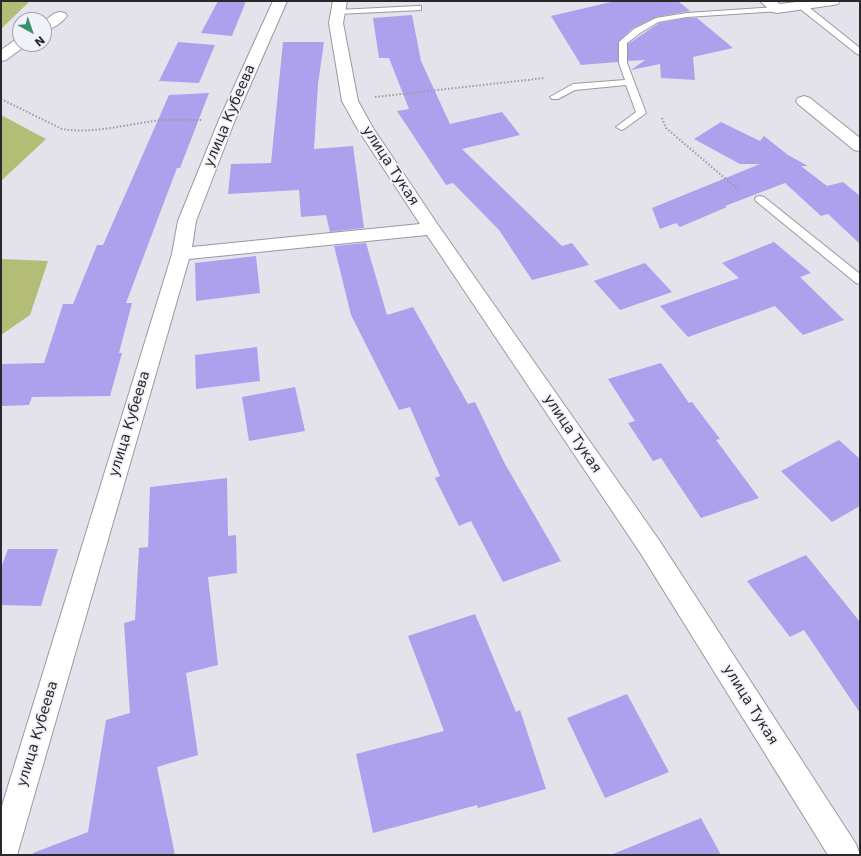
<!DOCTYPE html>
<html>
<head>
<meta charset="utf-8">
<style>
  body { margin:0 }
  #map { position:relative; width:861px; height:856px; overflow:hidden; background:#e4e3ec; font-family:"DejaVu Sans",sans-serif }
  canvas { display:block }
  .frame { position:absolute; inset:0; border:2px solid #29292c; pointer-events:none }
  .north { position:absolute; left:12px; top:12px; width:40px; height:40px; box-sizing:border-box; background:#f1f1f9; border:1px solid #a1a1a7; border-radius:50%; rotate:140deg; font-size:11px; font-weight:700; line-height:16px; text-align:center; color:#29292c }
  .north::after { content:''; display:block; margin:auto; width:14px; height:18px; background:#35926a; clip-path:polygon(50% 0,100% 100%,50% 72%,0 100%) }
</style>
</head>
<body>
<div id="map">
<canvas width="861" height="856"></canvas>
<div class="frame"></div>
<div class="north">N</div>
</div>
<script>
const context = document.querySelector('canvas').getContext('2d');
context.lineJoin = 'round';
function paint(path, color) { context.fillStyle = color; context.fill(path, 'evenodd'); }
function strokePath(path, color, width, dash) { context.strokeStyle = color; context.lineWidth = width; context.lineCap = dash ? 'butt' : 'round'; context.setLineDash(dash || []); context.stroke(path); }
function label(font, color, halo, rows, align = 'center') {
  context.font = font + ' "DejaVu Sans",sans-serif'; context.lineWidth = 3.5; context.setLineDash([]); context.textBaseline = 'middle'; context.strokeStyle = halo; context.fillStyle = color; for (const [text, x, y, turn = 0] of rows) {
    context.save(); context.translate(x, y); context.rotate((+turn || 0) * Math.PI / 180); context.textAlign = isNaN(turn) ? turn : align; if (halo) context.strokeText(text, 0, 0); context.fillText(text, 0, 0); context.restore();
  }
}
const green = new Path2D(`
  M1,1h29l-29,28z
  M1,115l45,24 -45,42z
  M1,259l47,2 -18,54 -29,20z`);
const building = new Path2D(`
  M218,1h28l-14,35 -31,-3z
  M615,1h63l12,10 -34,6 -23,11 -15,14v20l-37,3 -30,-49z
  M412,15l9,46 29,63 52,-12 18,23 -58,14 100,97 10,-3 17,22 -57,15 -33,-50 -46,-47 -7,2 -49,-74 12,-2 -20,-51h-10l-6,-40z
  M687,18h10l36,30 -40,9 2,23 -34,-2 -1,-14 -29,6 14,-10 -17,1v-17l31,-21z
  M178,42l37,3 -16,38 -40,-2z
  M283,42h41l-6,42 -4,65 39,-3 11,82 -34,4 -4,-17 -25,2 -2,-27 -71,4 3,-30 40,-1z
  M209,93l-29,75h-3l-51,135h6l-13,50h3l-12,43 -78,1 -3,8 -28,1v-42l43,-1 19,-59h10l24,-59h6l66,-150z
  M721,122l39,19 4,-5 24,19 20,11h-7l26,20 16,-4 17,14v48l-32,-30 -7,2 -36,-33 -60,23 2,1 -47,20 -4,-4 -16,6 -8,-21 108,-44h-20l-46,-25z
  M774,242l37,31 -11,4 44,43 -41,15 -28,-29 -87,31 -28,-31 79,-28 -17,-15z
  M366,243l21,72 26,-8 55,97 7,-2 30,62 56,97 -58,21 -32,-61 -12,5 -24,-48 5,-2 -30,-69 -11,3 -48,-95 -17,-69z
  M256,256l4,37 -64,8 -1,-38z
  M645,263l27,29 -52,18 -26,-29z
  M257,347l3,34 -64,8 -1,-34z
  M661,363l28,40 3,-1 28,37 -4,1 43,58 -58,20 -40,-60 -8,3 -25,-38 7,-2 -27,-42z
  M295,387l10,44 -56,10 -7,-44z
  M839,440l21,19v47l-28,16 -51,-51z
  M227,478l1,58 8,-1 1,38 -29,4 10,88 -32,8 12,82 -41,12 18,88h-142v-2l55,-21 18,-112 24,-7 -6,-90 11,-3 4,-72 9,-1 2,-60z
  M8,549h50l-17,57 -40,-1v-37z
  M806,555l54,67v91l-56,-83 -14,7 -43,-56z
  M475,614l41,98 4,-2 26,79 -68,19 -1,-3 -104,28 -17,-79 88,-23 -36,-95z
  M627,694l42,78 -64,26 -38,-80z
  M701,818l20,37h-108v-1z`);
const path = new Path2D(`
  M375,97l170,-19
  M1,99l61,30c30,5 62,-4 92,-8 16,-2 32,-1 47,-1
  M662,118l4,10 74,63`);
const lane = new Path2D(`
  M799,4h6l55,44v7l-3,-1 -58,-46z
  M418,6h3v4l-83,4 -4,-2 4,-2z
  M777,7h3v4l-93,6 -29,5 -18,11 -13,10v20l19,50 -22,16 -3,1 -5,-3 20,-15 -10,-27 -51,5 -17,9h-6l-2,-2 23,-13 52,-4 -6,-17v-21l15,-13 22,-11 31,-5z
  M760,196l4,1 96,77v10l-4,-1 -100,-82 -1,-2 1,-2z`);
const street = new Path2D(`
  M273,1h14l-52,119 -39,101 -4,26 228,-23 -63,-96 -15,-27 -13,-78 4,-22h14l-4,22 15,78 15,27 65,97 221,315 197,304 4,11h-32l-187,-301 -214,-319 -238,24 -172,596h-16v-46l171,-555 6,-33 41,-101z
  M760,1h15l5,3 24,-3h36l-2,3 -5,1 -56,8 -5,-1z
  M60,12l5,1 2,3c-5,7 -15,13 -23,15v-10l11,-8z
  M20,39v5h7l-2,2 -19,14 -5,1v-11l14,-10z
  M804,96l6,2 50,40v13l-6,-1 -56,-46 -2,-3 2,-3z`);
const streetNames = [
  ["улица Кубеева",230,116,-67],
  ["улица Тукая",390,166,57],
  ["улица Кубеева",130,424,-73],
  ["улица Тукая",572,434,56],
  ["улица Тукая",750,705,58],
  ["улица Кубеева",38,734,-73]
];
paint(green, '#b3bd75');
paint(building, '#ada1ee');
strokePath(lane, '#9a99a1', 2);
strokePath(street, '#9a99a1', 2);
strokePath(path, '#9b9ba1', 2, [1.5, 2]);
paint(lane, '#fff');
paint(street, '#fff');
label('14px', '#29292c', '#f1f1f9', streetNames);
</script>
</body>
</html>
